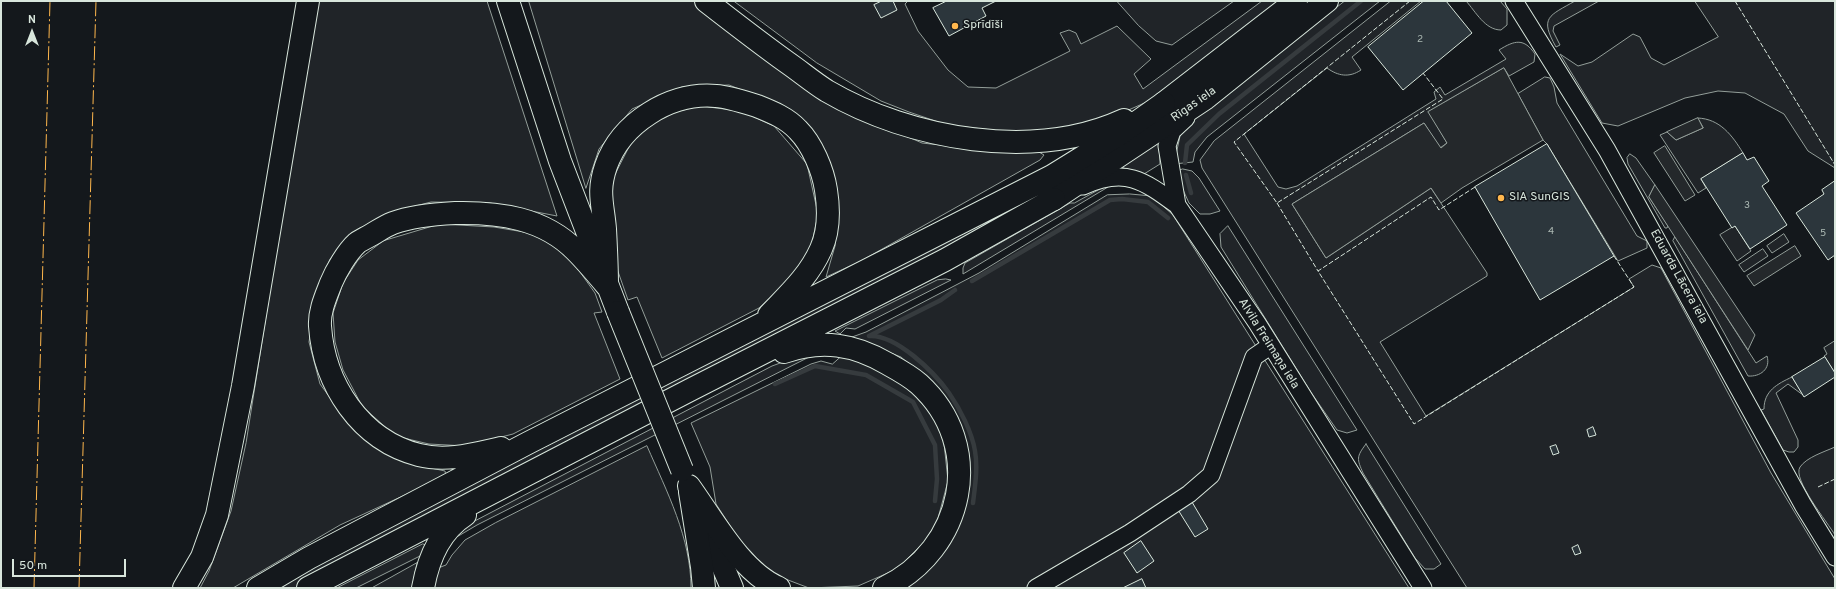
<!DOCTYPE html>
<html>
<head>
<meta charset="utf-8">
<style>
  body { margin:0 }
  #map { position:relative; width:1836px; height:589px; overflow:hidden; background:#14181c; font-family:Overpass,sans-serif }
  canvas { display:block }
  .frame { position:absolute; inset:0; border:2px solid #d8e6dc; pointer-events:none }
  .north { position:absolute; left:12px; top:12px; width:40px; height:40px; -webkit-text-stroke:3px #14181c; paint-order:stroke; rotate:0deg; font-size:11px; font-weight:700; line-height:16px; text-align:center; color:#d8e6dc }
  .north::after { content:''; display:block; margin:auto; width:14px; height:18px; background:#d8e6dc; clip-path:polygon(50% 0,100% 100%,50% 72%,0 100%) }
  .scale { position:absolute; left:12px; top:559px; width:114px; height:18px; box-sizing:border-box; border:2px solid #d8e6dc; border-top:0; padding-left:5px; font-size:12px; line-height:14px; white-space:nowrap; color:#d8e6dc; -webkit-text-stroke:3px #14181c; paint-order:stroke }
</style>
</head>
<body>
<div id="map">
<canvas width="1836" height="589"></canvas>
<div class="frame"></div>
<div class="north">N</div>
<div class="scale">50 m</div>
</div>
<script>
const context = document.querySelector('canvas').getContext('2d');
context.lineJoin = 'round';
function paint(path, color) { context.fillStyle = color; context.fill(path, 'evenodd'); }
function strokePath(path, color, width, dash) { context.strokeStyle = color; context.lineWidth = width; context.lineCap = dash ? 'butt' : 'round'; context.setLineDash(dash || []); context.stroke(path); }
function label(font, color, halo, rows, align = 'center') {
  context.font = font + ' Overpass,sans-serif'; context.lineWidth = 3; context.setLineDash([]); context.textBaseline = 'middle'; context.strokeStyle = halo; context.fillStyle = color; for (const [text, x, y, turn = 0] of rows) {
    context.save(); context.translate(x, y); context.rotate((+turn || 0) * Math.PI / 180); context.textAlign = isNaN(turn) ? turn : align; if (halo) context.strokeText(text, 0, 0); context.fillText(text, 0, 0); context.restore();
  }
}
const green = new Path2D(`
  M316,1h171l70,215 -67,-13 -59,-1 -39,10 -37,19 -25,28 -14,35 -7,48 11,42 34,46 37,26 40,12 14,3 1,5 -106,49 -107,63h-33l9,-17 22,-60 15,-68z
  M529,1h169l138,104 86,38 81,9h36l5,3 -4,5 -179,101 -35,16 9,-31 3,-48 -15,-44 -35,-46 -59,-23 -47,2 -50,22 -33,40 -13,39z
  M734,1h174l-3,3 13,27 30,39 20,17 28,1 74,-37 -10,-18 9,-3 7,3 5,11 36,-18 34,33 -17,15 9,15 119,-88h18l-131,100 -41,18 -45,12h-62l-54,-6 -38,-13 -28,-11 -64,-38z
  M1117,1h117l-62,44 -16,-4 -17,-15z
  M1345,1h35l-173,136 -12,15 -2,10 -19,2 6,-28 10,-13z
  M1391,1h30l-69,56 9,13c-12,8 -23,6 -34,-2l-83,66 34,53 8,2 11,-3 139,-87 -2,-7 6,-5 5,8 61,-36 -7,-9c16,-10 25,-12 36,4l-1,8 -25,14 -5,-8 -75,44 18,31 -7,5 -16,-25 -132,81 34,54 105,-70 56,85v3l-107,66 46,74 208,-129 -5,-8 23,-14 9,3 110,205 64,106v9h-368l-265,-420 -2,-8 14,-19z
  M1466,1h34l7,8v16l-6,5c-16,0 -25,-18 -35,-29z
  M1575,1h24l-45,25 -1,5 7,14 -4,2c-17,-30 -7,-31 19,-46z
  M1695,1h140v167l-27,-17 -24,-37 -39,-21 -27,-2 -33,7 -67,28 -16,-3 -42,-69 18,12 14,-4 41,-28 7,3 11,21 13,7 54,-28z
  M1545,77l5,1 4,9 3,16 80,133 10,5v7l-29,13 -71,-117 -4,-4 -25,-46z
  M700,106l41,5 33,15 33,38 11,50 -7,34 -20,31 -32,29 -97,50 -25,-61 -9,3 -19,-54 -2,-56 27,-53 34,-23z
  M1698,118c22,1 34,17 45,35l-42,26 5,9 -8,5 -38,-58 7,-3 9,8 27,-12z
  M1156,142l3,2 1,20 -16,10 -19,-4 -2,-4z
  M1630,154l6,4 19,27 -6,12 19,29 -1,2h-2l-37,-64 -1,-6z
  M1183,169l9,2 7,7 21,33 -10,3h-10l-11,-11 -14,-31z
  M1059,182l-60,37 -702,369h-26z
  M1104,187h4l-145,87v-6l2,-5 105,-60h4z
  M1130,194l22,2 21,19 236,373h-505l36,-31 24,-46 6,-37 -8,-42 -28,-46 -33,-29 -44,-17 -5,-3 14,-5 113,-59 128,-78z
  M440,224l54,3 42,7 23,14 16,17 20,28 7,19 -8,1 26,66 -107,55 -47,12 -37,-2 -34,-8 -33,-30 -19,-36 -8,-28 -2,-29 10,-30 15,-23 25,-19z
  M1228,226l129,204 -10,3 -10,-3 -25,-36 -91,-147 -1,-13z
  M1735,226l16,25 -14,10 -17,-26z
  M1784,234l5,8 -17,11 -5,-7z
  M1675,237l81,126 11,-7c4,13 -7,21 -19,20l-75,-135z
  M1763,249l5,7 -24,16 -5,-7z
  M946,279l5,1 -96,49 -9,-1 -6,6 -5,-3 102,-51z
  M1835,341v32l-11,-17 3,-2 -3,-6z
  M815,354l-338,171 -22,13 12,-13 305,-159 30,-11z
  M842,356l51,17 42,44 9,26 4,38 -11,41 -12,19 -28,28 -39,17 -49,2 -34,-13 -32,-29 -27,-42 -6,-37 -19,-44 120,-59 10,-3 11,3z
  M1792,377l11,18 -15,-11 -12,9 22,47v7l-4,5h-5l-6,-2 -22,-40 3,-1c0,-18 13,-25 28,-32z
  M1366,444l75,120 -7,5h-9l-10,-11 -52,-85c-6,-14 -7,-16 3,-29z
  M647,446c20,46 44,92 44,142h-259l6,-20 8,-3 6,-10 13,-15 30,-17z
  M1835,447v88c-7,-12 -43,-56 -35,-68 7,-10 24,-15 35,-20z
  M423,544l3,1 -4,10 -66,33h-19z
  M417,563l-5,25h-40z`);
const parking = new Path2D(`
  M1504,68l39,72 -81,48 -21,15 -10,-15 -105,70 -34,-54 132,-81 17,25 6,-5 -19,-31z
  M1698,118l5,10 -27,12 -9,-8z
  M1665,146l30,49 -10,6 -31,-48z
  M1655,185l100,150 -7,15 -99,-153z
  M1795,246l6,10 -47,30 -7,-10z`);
const stream = new Path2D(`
  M1185,163l2,-18 32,-31 142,-113
  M1186,175l5,18
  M972,281l138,-81 12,-1 26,3 20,16
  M955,290l-14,10 -72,36c27,-2 65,36 80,57 11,16 23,39 26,58 3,17 0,35 -2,52
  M775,384l40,-18 51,9 47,27 22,43 2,34 -2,22`);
const building = new Path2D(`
  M882,1h11l4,9 -16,8 -7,-13z
  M947,1h49l-14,7 4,8 -37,20 -16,-28z
  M1424,1h22l26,32 -69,57 -35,-43z
  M1547,144l67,112 -74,44 -65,-113z
  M1743,153l4,7 7,-3 15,24 -7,5 25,39 -37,24 -15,-23 -3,2 -31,-49z
  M1835,181v74l-7,5 -32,-47 28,-19 -2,-4z
  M1825,357l10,16v4l-31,20 -12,-20z
  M1593,427l3,8 -7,2 -2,-7z
  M1556,445l3,8 -6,2 -3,-8z
  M1189,497l19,32 -13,8 -20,-32z
  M1141,541l13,20 -17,12 -13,-20z
  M1578,545l3,8 -6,2 -3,-7z
  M1142,579l4,9h-23z`);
const minor = new Path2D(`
  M1514,1l93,149 196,355 32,52
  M1186,118l-14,13 -5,15 10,59 80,118 166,265
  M1083,186c42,-19 60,-6 94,19
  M1036,588l94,-55 59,-39 22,-19 43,-118 16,-11`);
const major = new Path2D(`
  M1164,103l132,-102
  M1054,199l152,-101 121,-97
  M698,508l34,80`);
const highway = new Path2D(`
  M508,1l52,160 58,151
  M706,1c27,21 54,42 82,62 13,9 26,20 39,28 84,49 207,70 297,29
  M607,286c0,-19 -1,-38 -2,-57 -2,-25 -8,-37 1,-63 15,-43 64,-74 110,-70 13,1 28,6 41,10 15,6 30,12 41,24 14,14 25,40 28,60 3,19 3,41 -5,59 -12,27 -32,45 -52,66
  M784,352c38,-13 70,-8 104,12 11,6 22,12 31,20 68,62 45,166 -35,204
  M501,448c-27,6 -54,14 -82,7 -59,-15 -95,-71 -99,-129 -1,-15 6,-30 11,-43 5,-12 16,-31 26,-40 4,-3 9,-5 14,-8 7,-4 14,-9 22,-12 19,-7 42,-9 62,-10 44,-1 89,5 121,38 11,11 21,23 31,35
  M689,486c24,33 52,86 90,102
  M690,492l12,75 2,21
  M184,588l18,-31 15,-42 26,-129 65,-385
  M258,588l51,-30 219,-115 524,-267 68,-42 44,-31
  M308,588l382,-198 255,-130 109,-61
  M423,588c5,-28 17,-57 42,-73`);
const highwayBridge = new Path2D(`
  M618,312l64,158`);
const fence = new Path2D(`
  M1410,1l-176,141 43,61 166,-104 -20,-26
  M1735,1l100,164
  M1475,187l-36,23 -8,-13 -113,74 96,153 220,-137 -20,-31
  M1277,203l41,68
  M1818,487l17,-8`);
const power = new Path2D(`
  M34,588l16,-587
  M79,588l17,-587`);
const markers = [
  [955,26,4,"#ffb74d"],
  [1501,198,4,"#ffb74d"]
];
const numberNames = [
  ["2",1420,40],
  ["3",1747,206],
  ["4",1551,232],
  ["5",1823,234]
];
const poiNames = [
  ["Sprīdīši",963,26],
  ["SIA SunGIS",1509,198]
];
const streetNames = [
  ["Rīgas iela",1194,105,-35],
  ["Eduarda Lācera iela",1678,277,61],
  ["Alvila Freimaņa iela",1268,344,58]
];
paint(green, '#202428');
strokePath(green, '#939e99', 1);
paint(parking, '#24282b');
strokePath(parking, '#939e99', 1);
strokePath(stream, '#363b3e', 4.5);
paint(building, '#2c363c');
strokePath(building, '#d8e6dc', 1);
strokePath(minor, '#d8e6dc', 19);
strokePath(major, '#d8e6dc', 24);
strokePath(highway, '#d8e6dc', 24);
strokePath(minor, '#14181c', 17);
strokePath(major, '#14181c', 22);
strokePath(highway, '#14181c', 22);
strokePath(highwayBridge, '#d8e6dc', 24, []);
strokePath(highwayBridge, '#14181c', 22);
strokePath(fence, '#d8e6dc', 1, [5, 2]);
strokePath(power, '#ffb74d', 1, [14, 3, 2, 3]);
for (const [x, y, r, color] of markers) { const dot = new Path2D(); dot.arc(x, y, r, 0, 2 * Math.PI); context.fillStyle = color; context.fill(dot); strokePath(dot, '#14181c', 1.5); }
label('10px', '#adbab4', null, numberNames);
label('12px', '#d8e6dc', '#14181c', poiNames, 'left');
label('12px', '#d8e6dc', '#14181c', streetNames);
</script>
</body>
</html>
